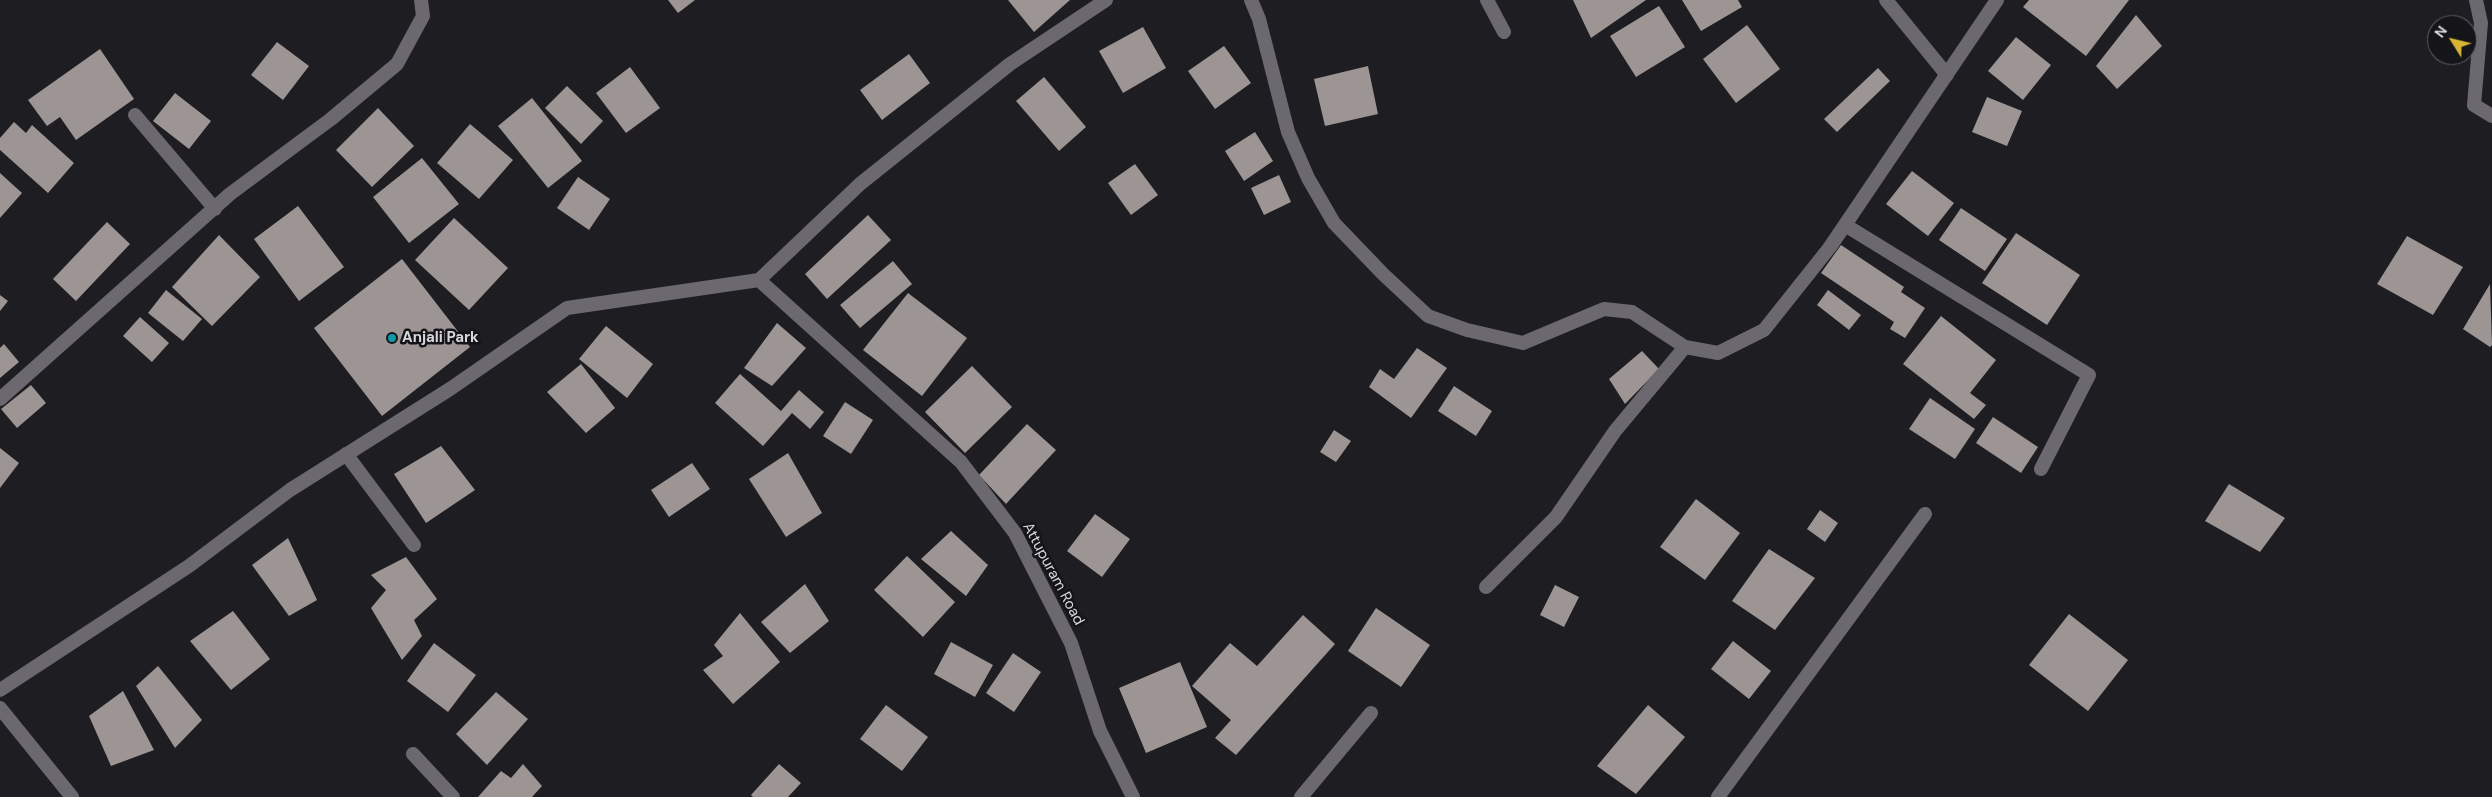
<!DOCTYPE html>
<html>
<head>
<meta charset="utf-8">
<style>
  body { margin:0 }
  #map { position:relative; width:2492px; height:797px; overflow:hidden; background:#1e1d21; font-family:"DM Sans",sans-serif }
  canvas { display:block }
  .north { position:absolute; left:2427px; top:15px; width:50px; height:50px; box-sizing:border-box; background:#151418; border:1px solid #636266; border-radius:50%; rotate:306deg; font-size:14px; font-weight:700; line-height:20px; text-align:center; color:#d8d7da }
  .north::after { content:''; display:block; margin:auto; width:18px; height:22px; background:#d7b434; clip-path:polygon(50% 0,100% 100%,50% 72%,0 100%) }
</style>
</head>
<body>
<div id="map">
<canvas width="2492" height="797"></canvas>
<div class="north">N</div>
</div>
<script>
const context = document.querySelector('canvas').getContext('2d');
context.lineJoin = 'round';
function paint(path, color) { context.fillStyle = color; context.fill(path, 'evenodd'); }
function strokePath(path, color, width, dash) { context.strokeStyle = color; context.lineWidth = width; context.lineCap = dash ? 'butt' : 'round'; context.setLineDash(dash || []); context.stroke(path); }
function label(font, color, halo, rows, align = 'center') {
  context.font = font + ' "DM Sans",sans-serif'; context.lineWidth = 5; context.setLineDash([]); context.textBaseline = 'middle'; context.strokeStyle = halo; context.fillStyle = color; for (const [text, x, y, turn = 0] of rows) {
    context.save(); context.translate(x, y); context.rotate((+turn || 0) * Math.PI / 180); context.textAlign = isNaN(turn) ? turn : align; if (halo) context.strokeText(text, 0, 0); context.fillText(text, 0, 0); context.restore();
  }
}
const building = new Path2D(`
  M668,0h27l-17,13z
  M1008,0h62l-36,32z
  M1573,0h73l-55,38z
  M1682,0h56l4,7 -41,24z
  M2029,0h100l-43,56 -63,-49z
  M1659,6l26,41 -49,30 -26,-41z
  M2136,15l26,31 -45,43 -21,-23z
  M1747,25l33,44 -44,34 -33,-44z
  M1143,27l23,41 -43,25 -24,-42z
  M2016,37l35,28 -28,35 -35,-29z
  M277,42l32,24 -26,34 -32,-25z
  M1224,46l27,37 -36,26 -27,-38z
  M100,49l34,50 -58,41 -16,-23 -13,9 -19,-26z
  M909,54l21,29 -48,37 -22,-30z
  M1368,66l10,48 -53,12 -11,-47z
  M630,67l30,41 -34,25 -30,-40z
  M1878,68l12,13 -53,51 -13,-13z
  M1044,77l42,50 -27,24 -43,-50z
  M567,86l36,35 -22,23 -36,-36z
  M175,93l36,28 -22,28 -36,-28z
  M1987,97l35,14 -15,35 -35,-14z
  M532,98l50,63 -34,27 -50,-62z
  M378,108l36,38 -42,41 -36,-37z
  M14,122l12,11 6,-8 42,38 -26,30 -48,-43v-12z
  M470,124l43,36 -34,39 -42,-36z
  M1255,132l18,29 -29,20 -19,-30z
  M422,158l37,46 -50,39 -36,-46z
  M1135,164l23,31 -27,20 -23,-32z
  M1912,171l42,32 -26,33 -42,-32z
  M0,173l22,20 -22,25z
  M1279,175l12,27 -27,13 -13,-27z
  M578,177l32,22 -21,31 -32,-22z
  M298,206l46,61 -45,34 -45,-62z
  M1961,208l46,31 -22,32 -46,-31z
  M868,215l23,25 -64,59 -22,-25z
  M454,218l54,50 -39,42 -54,-50z
  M107,222l23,22 -54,57 -23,-22z
  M2016,233l64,42 -33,50 -65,-42z
  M219,235l41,42 -48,49 -40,-39z
  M2407,236l56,31 -30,48 -56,-31z
  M1841,245l63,42 -3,5 24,16 -20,30 -15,-9 4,-7 -73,-49z
  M402,259l68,88 -88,69 -68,-88z
  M893,261l19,23 -52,44 -20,-23z
  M2490,284l2,61 -2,2 -27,-18z
  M166,290l36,29 -19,22 -35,-28z
  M1828,290l33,25 -12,15 -32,-25z
  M908,293l59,45 -45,58 -59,-46z
  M0,295l8,6 -8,10z
  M1941,316l55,44 -26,33 16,12 -12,14 -71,-55z
  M140,317l29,26 -17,19 -29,-26z
  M777,323l29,25 -34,38 -28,-18z
  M606,326l47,38 -26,34 -48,-39z
  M4,344l15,18 -19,16v-30z
  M1417,348l30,20 -36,50 -42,-31 11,-18 14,10z
  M1642,351l17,18 -34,35 -16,-25z
  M581,364l34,44 -29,25 -39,-41z
  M972,366l40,41 -47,46 -40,-41z
  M740,374l41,37 18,-21 25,22 -14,17 -18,-16 -29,33 -48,-43z
  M31,385l15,18 -29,25 -16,-19z
  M1454,386l38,25 -16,25 -38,-25z
  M1930,398l45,31 -20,30 -46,-30z
  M845,402l28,18 -22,34 -28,-18z
  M1993,417l45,30 -17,26 -45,-30z
  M1027,424l29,26 -50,54 -27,-29z
  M1334,430l17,11 -15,21 -16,-10z
  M441,446l34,44 -49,33 -32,-49z
  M0,448l19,15 -19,25z
  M788,453l34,60 -36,24 -37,-58z
  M692,463l18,26 -41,28 -18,-27z
  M2229,484l56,34 -25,34 -55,-31z
  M1696,499l44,34 -35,47 -45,-33z
  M1820,510l18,13 -13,19 -18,-13z
  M1095,514l35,25 -28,38 -35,-26z
  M951,531l37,34 -22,31 -45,-37z
  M288,538l29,62 -28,16 -37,-51z
  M1769,549l46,29 -40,52 -43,-29z
  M907,556l48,46 -32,35 -49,-47z
  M406,557l31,42 -23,21 8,16 -20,24 -31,-52 15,-18 -15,-15z
  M805,584l24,37 -39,32 -29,-31z
  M1555,585l24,12 -15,30 -24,-12z
  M1376,608l54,37 -29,42 -53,-36z
  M233,611l37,48 -39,31 -41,-49z
  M740,613l40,49 -47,42 -30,-34 20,-14 -9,-11z
  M2069,614l59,46 -40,51 -59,-46z
  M1303,615l32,29 -99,111 -21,-17 16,-18 -39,-34 38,-43 27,23z
  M1733,641l38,30 -22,28 -38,-30z
  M951,642l42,23 -18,32 -41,-23z
  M434,643l42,32 -28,37 -41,-31z
  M1013,653l28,19 -27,40 -28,-19z
  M1180,662l27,65 -61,26 -27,-65z
  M158,666l44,54 -27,28 -39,-62z
  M123,691l31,59 -43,16 -22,-50z
  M496,692l32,27 -41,46 -31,-31z
  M886,705l42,32 -26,34 -42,-32z
  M1648,705l37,32 -49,57 -39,-28z
  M523,764l19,22 -10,11h-54l23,-26 10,7z
  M779,764l22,19 -13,14h-35l-2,-2z`);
const service = new Path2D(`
  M2476,0l5,23 -7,82 18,11`);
const minor = new Path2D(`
  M1251,0l8,19 29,113 20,46 26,45 49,51 45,42 39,14 56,13 81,-34 28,3 53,35 33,6 46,-23 66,-83 167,-247
  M1487,0l17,32
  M1886,0l61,75
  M135,115l80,94
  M1845,225l244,150 -48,94
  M759,280l202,182 54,71 56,110 29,88 33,66
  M0,399l230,-205 101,-75 66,-55 26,-48 -2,-16
  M346,454l68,91
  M1486,587l70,-70 59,-86 70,-84
  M0,690l189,-124 101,-76 160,-101 117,-81 192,-28 101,-96 150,-120 96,-64
  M0,708l72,89
  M413,754l40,43
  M1301,797l70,-84
  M1718,797l207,-283`);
const markers = [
  [392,338,5,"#0f9aa8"]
];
const poiNames = [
  ["Anjali Park",402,338]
];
const streetNames = [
  ["Attupuram Road",1053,574,62]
];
paint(building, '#9c9594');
strokePath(service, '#6b696f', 14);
strokePath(minor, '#6b696f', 14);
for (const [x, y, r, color] of markers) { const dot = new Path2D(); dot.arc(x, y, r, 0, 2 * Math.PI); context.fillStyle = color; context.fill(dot); strokePath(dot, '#151418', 2); }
label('bold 15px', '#d8d7da', '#151418', poiNames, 'left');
label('15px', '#d8d7da', '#151418', streetNames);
</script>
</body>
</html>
